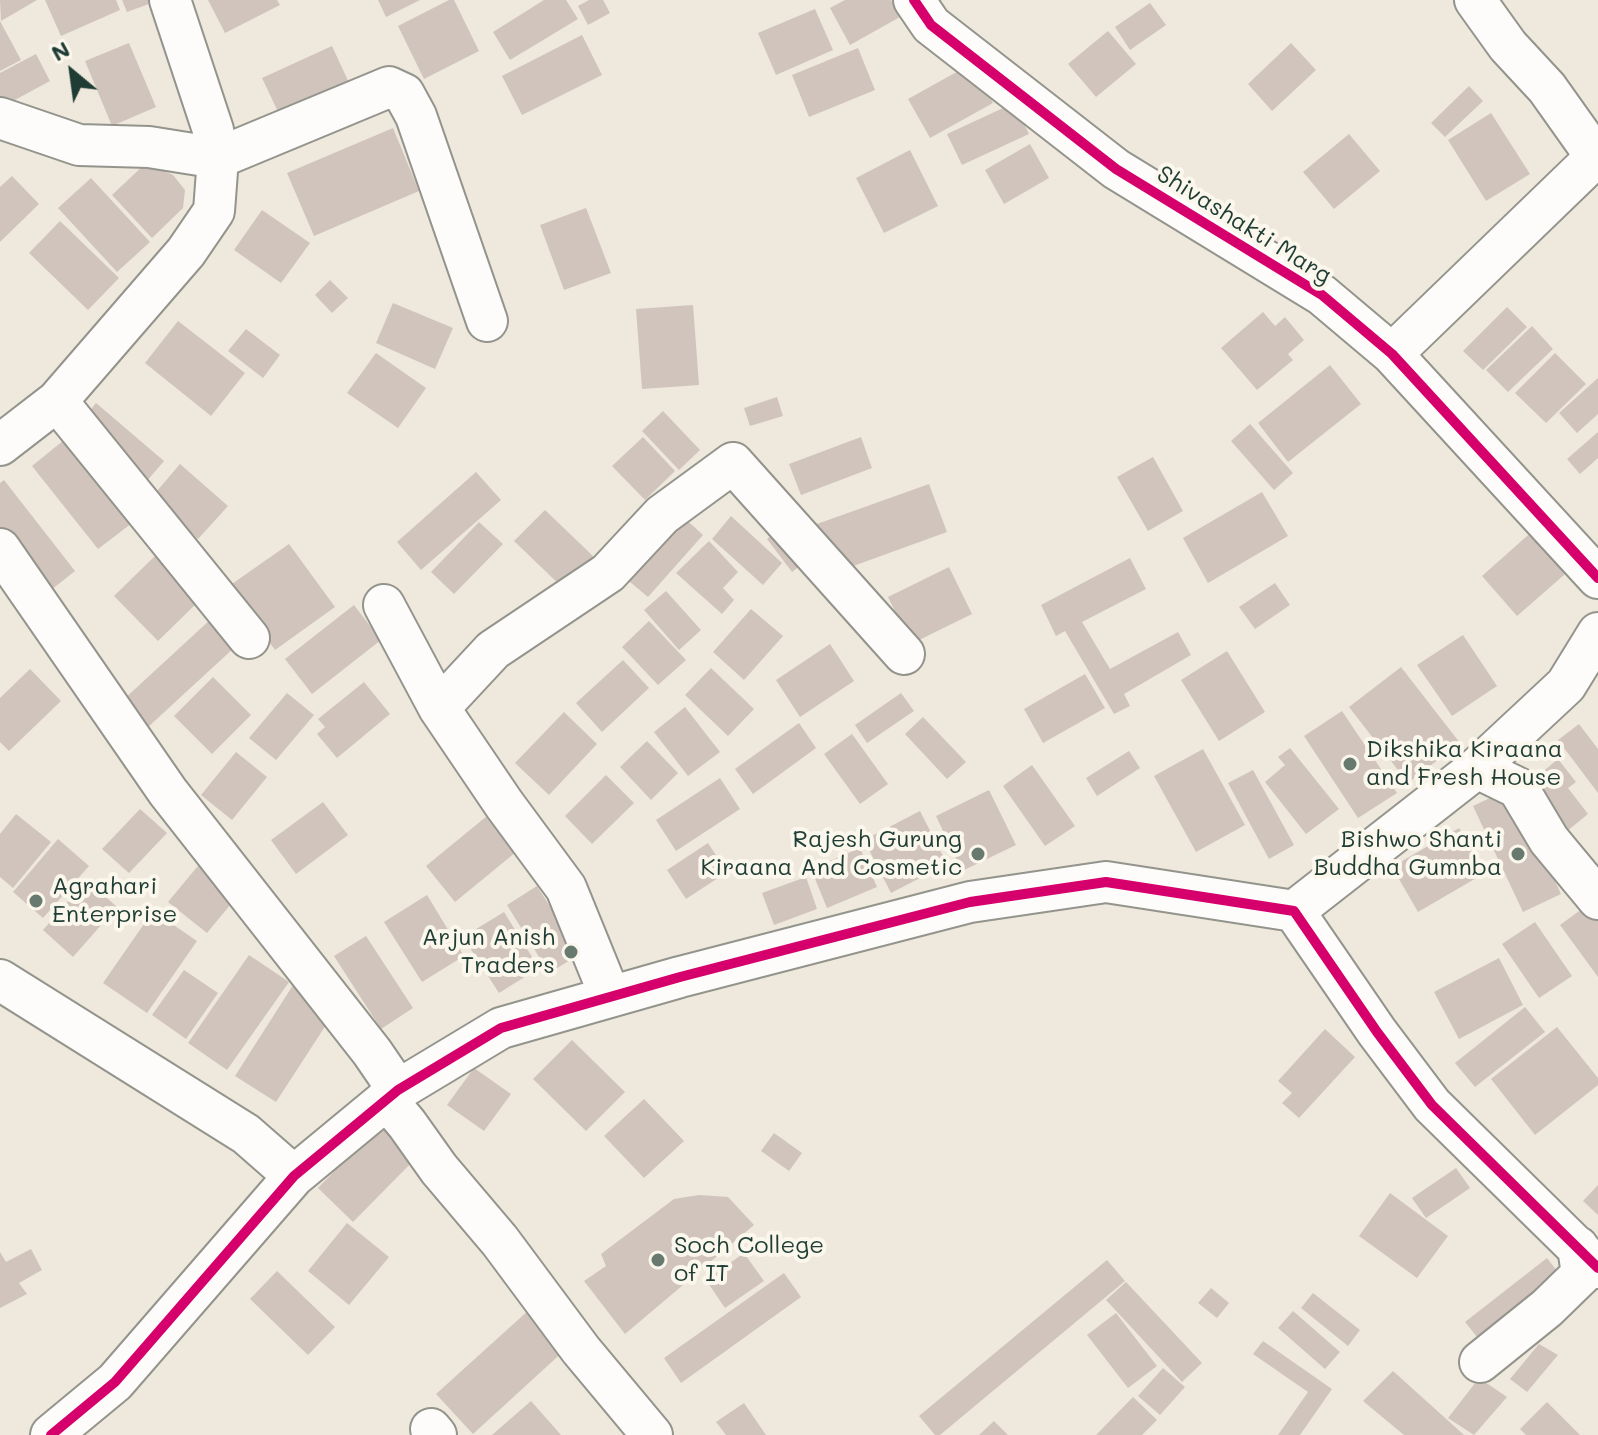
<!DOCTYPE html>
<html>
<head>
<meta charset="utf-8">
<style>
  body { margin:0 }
  #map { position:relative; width:1598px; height:1435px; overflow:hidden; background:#efe8dc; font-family:Mali,sans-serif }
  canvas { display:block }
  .north { position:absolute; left:32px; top:32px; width:80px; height:80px; -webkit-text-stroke:6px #fbf7ec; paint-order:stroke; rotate:331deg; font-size:22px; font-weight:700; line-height:32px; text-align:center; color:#1f3d34 }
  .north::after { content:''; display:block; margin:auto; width:28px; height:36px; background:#1f3d34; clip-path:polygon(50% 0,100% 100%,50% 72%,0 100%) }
</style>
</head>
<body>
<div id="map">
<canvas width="1598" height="1435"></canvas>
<div class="north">N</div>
</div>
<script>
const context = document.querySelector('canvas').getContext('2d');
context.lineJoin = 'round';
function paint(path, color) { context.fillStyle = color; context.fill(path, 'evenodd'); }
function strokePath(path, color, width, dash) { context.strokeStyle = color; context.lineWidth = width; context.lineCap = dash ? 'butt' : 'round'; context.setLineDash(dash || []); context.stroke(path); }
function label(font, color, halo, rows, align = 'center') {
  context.font = font + ' Mali,sans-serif'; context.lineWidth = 8; context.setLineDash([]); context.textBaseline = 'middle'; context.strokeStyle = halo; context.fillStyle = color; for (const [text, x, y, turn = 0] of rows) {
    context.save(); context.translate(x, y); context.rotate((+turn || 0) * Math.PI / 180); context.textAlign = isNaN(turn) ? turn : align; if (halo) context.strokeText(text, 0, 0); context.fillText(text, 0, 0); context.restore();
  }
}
const building = new Path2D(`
  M0,0h37l-36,21z
  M45,0h71l4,10 -59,26z
  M122,0h38l-33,12z
  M208,0h69l3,5 -55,28z
  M378,0h42l-34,17z
  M449,0h5l25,51 -55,28 -26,-53z
  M544,0h22l12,19 -68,41 -17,-28z
  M589,0h14l7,13 -22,12 -10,-19z
  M845,0h46l9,17 -50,28 -20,-37z
  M1150,3l16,22 -36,25 -15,-23z
  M815,9l18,41 -57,25 -18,-42z
  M0,21l21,39 -21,11z
  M1108,31l28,33 -40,33 -28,-33z
  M582,35l20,40 -80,40 -20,-39z
  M129,43l27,64 -44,19 -27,-65z
  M1291,43l25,27 -44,41 -24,-27z
  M332,46l18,39 -69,33 -19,-40z
  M858,48l17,42 -66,27 -17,-42z
  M36,54l14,27 -50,27v-35z
  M971,64l22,39 -63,35 -22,-39z
  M1469,86l14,15 -38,36 -14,-14z
  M1014,103l15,31 -67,31 -15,-31z
  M1491,113l39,61 -44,27 -38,-61z
  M393,128l26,63 -105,45 -27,-63z
  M1349,134l31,37 -46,38 -31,-37z
  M1030,144l19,34 -45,26 -19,-34z
  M910,150l28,56 -54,27 -28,-55z
  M146,163l27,12 12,15 -2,18 -31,30 -40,-43z
  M12,176l27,28 -39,38v-55z
  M91,178l59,64 -33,30 -59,-64z
  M586,208l25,65 -47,17 -24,-65z
  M262,210l48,33 -29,40 -47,-33z
  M60,221l59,57 -31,32 -59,-57z
  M330,280l18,18 -16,15 -17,-18z
  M393,303l60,25 -18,41 -59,-26z
  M693,305l6,80 -57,4 -6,-80z
  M1507,307l20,20 -44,43 -20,-19z
  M1263,312l12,14 10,-9 19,23 -16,14 5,6 -36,30 -36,-42z
  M178,321l67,52 -34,43 -66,-53z
  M1532,326l21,23 -45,43 -22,-22z
  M246,329l34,26 -17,23 -35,-27z
  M376,353l50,35 -28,40 -51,-35z
  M1555,353l31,31 -40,39 -31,-30z
  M1330,365l31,39 -73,58 -30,-39z
  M1598,378v36l-21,19 -18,-20z
  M777,397l6,19 -33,10 -6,-18z
  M96,403l68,58 -18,21 -67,-58z
  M663,411l37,39 -21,20 -37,-39z
  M1250,424l43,49 -19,17 -43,-49z
  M1598,432v26l-18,16 -13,-15z
  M69,436l67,84 -38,29 -66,-83z
  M643,437l32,34 -30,29 -33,-34z
  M861,437l11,31 -71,27 -12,-31z
  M1153,457l30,54 -35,20 -31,-54z
  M180,464l48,42 -30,33 -47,-41z
  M476,472l25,28 -80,70 -24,-28z
  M4,480l71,91 -29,23 -46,-60v-51z
  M929,484l18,48 -113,41 -17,-49z
  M1262,492l26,44 -80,47 -25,-45z
  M545,510l50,48 -31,31 -50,-48z
  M680,514l23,21 -55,62 -24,-20z
  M731,516l51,47 -19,22 -51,-46z
  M479,522l24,22 -49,50 -23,-22z
  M784,525l26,33 -18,14 -25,-33z
  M1536,528l36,40 -55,48 -35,-40z
  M709,541l29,31 -15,16 11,12 -12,14 -46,-41z
  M289,544l46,63 -60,43 -46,-64z
  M158,553l44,45 -44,43 -44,-45z
  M1130,558l16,31 -64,33 28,47 68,-37 13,23 -67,39 6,12 -16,8 -49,-83 -9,5 -15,-31z
  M949,567l23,47 -61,30 -23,-47z
  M1275,583l15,22 -35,24 -16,-22z
  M666,591l35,39 -22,20 -35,-40z
  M354,605l27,35 -69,54 -27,-35z
  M751,609l32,27 -39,44 -31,-28z
  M211,619l25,27 -89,82 -25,-27z
  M649,621l37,39 -28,25 -36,-38z
  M1463,635l34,51 -45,30 -35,-51z
  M830,644l24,37 -54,36 -24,-37z
  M1227,651l38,61 -46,29 -38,-61z
  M623,660l26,28 -47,44 -26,-29z
  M1401,667l59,76 -52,40 -59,-76z
  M711,668l43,41 -26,27 -43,-41z
  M30,669l31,32 -52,50 -9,-9v-44z
  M1085,674l20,34 -62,35 -19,-34z
  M213,677l38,38 -39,39 -38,-38z
  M364,682l26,32 -53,44 -20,-24 8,-7 -7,-8z
  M287,693l27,22 -38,45 -27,-22z
  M901,693l13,18 -47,32 -12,-18z
  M685,707l35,45 -32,24 -34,-44z
  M1342,711l55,82 -39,25 -54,-82z
  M564,712l33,32 -48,51 -34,-32z
  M923,717l43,45 -19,17 -42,-45z
  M799,723l17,25 -63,46 -18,-25z
  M1579,724l19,25v44l-40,-53z
  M852,734l36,50 -28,20 -36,-50z
  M647,741l31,32 -27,27 -31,-33z
  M1290,748l49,61 -33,25 -41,-52 20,-17 -7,-8z
  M1203,749l42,76 -49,27 -42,-76z
  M1129,751l11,17 -43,28 -11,-18z
  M236,752l31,25 -35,43 -31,-25z
  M1558,759l18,23 -8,6 20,26 -22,18 -38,-48z
  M1032,765l43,61 -30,20 -42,-60z
  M1253,770l41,75 -25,14 -41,-76z
  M606,775l28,28 -42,41 -27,-28z
  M720,778l20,31 -64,42 -20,-31z
  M1511,788l50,106 -38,18 -50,-106z
  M989,790l27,55 -54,26 -26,-55z
  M323,802l25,33 -52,39 -25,-34z
  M140,809l27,24 -38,40 -27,-24z
  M920,811l27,53 -56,29 -27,-53z
  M16,814l35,28 -38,46 -13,-11v-43z
  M487,816l29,36 -61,50 -29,-36z
  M1459,828l26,45 -67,39 -26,-45z
  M58,839l31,27 -46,52 -30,-26z
  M708,843l19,29 -41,27 -19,-29z
  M860,848l17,39 -50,21 -16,-39z
  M202,861l38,32 -33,40 -39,-31z
  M806,877l11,32 -43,16 -12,-32z
  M87,880l30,27 -44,50 -30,-27z
  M537,886l43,68 -31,19 -42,-68z
  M427,895l37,61 -42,26 -38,-60z
  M1593,901l5,6v70l-38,-52z
  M153,911l44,30 -50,72 -44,-30z
  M504,912l35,56 -40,25 -36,-56z
  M1535,922l37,54 -33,22 -37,-54z
  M366,936l47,72 -32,21 -47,-73z
  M249,955l40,27 -62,88 -39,-27z
  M1499,958l24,47 -64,34 -25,-47z
  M184,970l34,23 -32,46 -34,-24z
  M295,982l42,26 -61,94 -41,-26z
  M1525,1007l20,25 -70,55 -20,-24z
  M1557,1027l41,51v7l-63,50 -44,-56z
  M1325,1029l30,28 -56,61 -17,-15 10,-10 -14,-12z
  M572,1040l53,52 -39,39 -53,-52z
  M474,1068l37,26 -27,37 -37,-26z
  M644,1099l40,42 -40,37 -40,-42z
  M385,1119l36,34 -68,69 -35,-34z
  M774,1133l28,20 -13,18 -28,-20z
  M1456,1168l14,20 -44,30 -14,-20z
  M1598,1185v30l-15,-14z
  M1390,1193l58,43 -31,42 -58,-42z
  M699,1195l29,2 26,28 -129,109 -41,-53 22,-15 -5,-12 73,-55z
  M347,1223l42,34 -40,48 -41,-34z
  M31,1249l11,21 -23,13 8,11 -27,14v-56l6,10z
  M744,1253l20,28 -39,27 -19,-28z
  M1547,1258l20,26 -81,64 -21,-26z
  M1107,1260l18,21 -185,154h-5l-16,-19z
  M277,1271l58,56 -27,28 -58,-56z
  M784,1273l17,24 -120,86 -17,-25z
  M1126,1282l76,81 -20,19 -76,-82z
  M1211,1288l18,15 -12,15 -19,-15z
  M1313,1293l47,37 -12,16 -47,-38z
  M530,1309l37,39 -94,86 -37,-40z
  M1293,1311l47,41 -15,17 -47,-41z
  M1116,1313l41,53 -29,22 -41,-53z
  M1263,1341l69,48 -32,46h-22l30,-43 -55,-38z
  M1539,1344l19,11 -31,37 -17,-13z
  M1163,1368l22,19 -25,28 -22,-19z
  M1393,1371l71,64h-60l-41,-34z
  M1479,1378l28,19 -33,38 -26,-17z
  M1133,1397l24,23 -15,15h-46z
  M531,1401l30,34h-69z
  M1547,1402l33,33h-54l-6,-6z
  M744,1403l22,32h-40l-10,-13z
  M994,1421l14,14h-29z`);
const minor = new Path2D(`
  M170,0l43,130 5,28 171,-71 15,7 12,22 71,205
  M914,0l17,25 185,144 206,126 70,59 206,224
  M1475,0l33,46 39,42 49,69
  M0,118l79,27 70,2 69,11 -4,53 -28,41 -129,149 -57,44
  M1392,354l206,-199
  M57,401l192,237
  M0,549l168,243 204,260 26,38
  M384,605l55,103 65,96 62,84 44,108
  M439,708l54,-58 115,-77 54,-58 71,-52 171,191
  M1477,768l41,20 31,52 49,59
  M1294,911l183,-143 89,-83 32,-52
  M0,980l246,154 48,42
  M386,1099l21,25 32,45 61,72 81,109 71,85
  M1480,1362l67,-54 35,-34 -4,-27
  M431,1429l5,6
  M51,1435l64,-53 179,-206 104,-86 103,-62 179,-51 290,-75 136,-20 188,29 83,121 55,73 166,163`);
const cycleway = new Path2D(`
  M914,0l17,25 185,144 206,126 70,59 206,224
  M51,1435l64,-53 179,-206 104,-86 103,-62 179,-51 290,-75 136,-20 188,29 83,121 55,73 166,163`);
const markers = [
  [1350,764,8,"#68796f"],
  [978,854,8,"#68796f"],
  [1518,854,8,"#68796f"],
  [36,901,8,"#68796f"],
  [571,952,8,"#68796f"],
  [658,1260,8,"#68796f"]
];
const streetNames = [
  ["Shivashakti Marg",1244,225,32]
];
const poiNames = [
  ["Dikshika Kiraana",1366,750],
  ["and Fresh House",1366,778],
  ["Rajesh Gurung",962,840,"right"],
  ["Kiraana And Cosmetic",962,868,"right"],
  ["Bishwo Shanti",1502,840,"right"],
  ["Buddha Gumnba",1502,868,"right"],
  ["Agrahari",52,887],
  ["Enterprise",52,915],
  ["Arjun Anish",555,938,"right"],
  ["Traders",555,966,"right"],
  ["Soch College",674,1246],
  ["of IT",674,1274]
];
paint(building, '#d1c4bd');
strokePath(minor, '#93948c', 44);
strokePath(minor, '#fdfcfa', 40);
strokePath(cycleway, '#d6006c', 10);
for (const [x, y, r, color] of markers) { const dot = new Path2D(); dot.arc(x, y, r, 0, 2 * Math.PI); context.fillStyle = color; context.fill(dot); strokePath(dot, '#fbf7ec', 3); }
label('24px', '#1f3d34', '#fbf7ec', streetNames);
label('24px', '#1f3d34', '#fbf7ec', poiNames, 'left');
</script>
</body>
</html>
